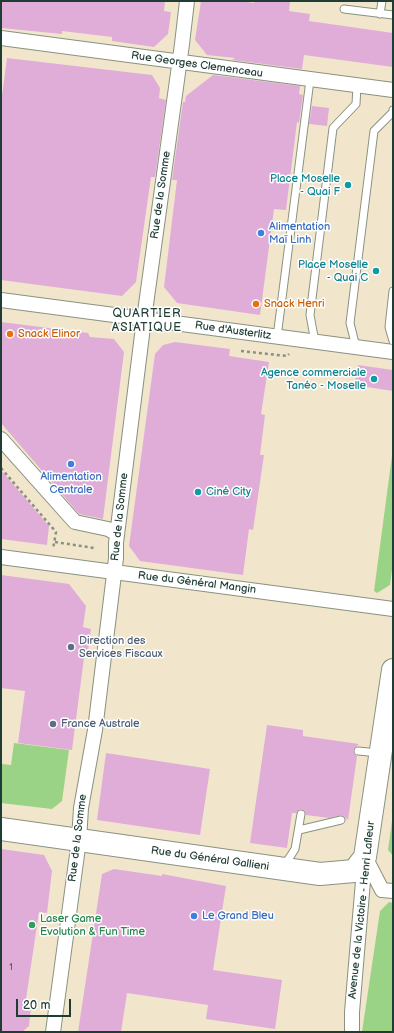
<!DOCTYPE html>
<html>
<head>
<meta charset="utf-8">
<style>
  body { margin:0 }
  #map { position:relative; width:394px; height:1033px; overflow:hidden; background:#f1e6cb; font-family:"Balsamiq Sans",sans-serif }
  canvas { display:block }
  .frame { position:absolute; inset:0; border:2px solid #1f3d34; pointer-events:none }
  .scale { position:absolute; left:16px; top:999px; width:55px; height:18px; box-sizing:border-box; border:2px solid #1f3d34; border-top:0; padding-left:5px; font-size:12px; line-height:14px; white-space:nowrap; color:#1f3d34; -webkit-text-stroke:3px #fff; paint-order:stroke }
</style>
</head>
<body>
<div id="map">
<canvas width="394" height="1033"></canvas>
<div class="frame"></div>
<div class="scale">20 m</div>
</div>
<script>
const context = document.querySelector('canvas').getContext('2d');
context.lineJoin = 'round';
function paint(path, color) { context.fillStyle = color; context.fill(path, 'evenodd'); }
function strokePath(path, color, width, dash) { context.strokeStyle = color; context.lineWidth = width; context.lineCap = dash ? 'butt' : 'round'; context.setLineDash(dash || []); context.stroke(path); }
function label(font, color, halo, rows, align = 'center') {
  context.font = font + ' "Balsamiq Sans",sans-serif'; context.lineWidth = 3; context.setLineDash([]); context.textBaseline = 'middle'; context.strokeStyle = halo; context.fillStyle = color; for (const [text, x, y, turn = 0] of rows) {
    context.save(); context.translate(x, y); context.rotate((+turn || 0) * Math.PI / 180); context.textAlign = isNaN(turn) ? turn : align; if (halo) context.strokeText(text, 0, 0); context.fillText(text, 0, 0); context.restore();
  }
}
const green = new Path2D(`
  M393,448v114l-3,23 -13,8 -3,-2z
  M14,743l55,7 -7,51 -10,8 -51,-6 1,-39 9,1z
  M393,814v42l-5,-6z
  M389,902l4,1v129h-31l18,-121z`);
const building = new Path2D(`
  M1,1h164l-1,10 7,1 -3,22 -14,13 -42,-6v-4l-50,-6v3l-61,-6z
  M201,1h40l13,2v-2h36l-1,10 21,3 -1,7 84,12v34l-89,-12 -2,14 -70,-9 3,-2 -28,-3 -12,-15z
  M7,58l145,17 8,13 -1,10 7,2 -11,77h-4l-15,105 -14,14 -121,-16v-177z
  M213,75l87,11 -1,8 4,1 -4,28 -2,-1 -11,88 -12,-1 -14,106 -83,-12 -13,-16 13,-107h-5l11,-78h2l1,-6z
  M312,106l17,2 -2,18 -18,-2z
  M1,322l87,11 2,4 24,2 10,13 -21,167 -24,-5 -78,-91z
  M175,342l55,7 -1,7 40,6 -8,52 4,1 -5,40h4l-11,75 -4,-1 -6,46 -103,-14 -11,-15 26,-192 8,-9z
  M358,365l35,5v21l-39,-6z
  M1,470l48,56 -2,19 -46,-6z
  M1,575l68,9 17,22 -3,21 8,2 -3,22 -3,-1 -13,100 -54,-7 7,-52 -24,-3z
  M267,725l36,5v6l56,8 -6,6 1,3 3,3 -9,64 -6,-5 -13,3 -23,-3 -2,-5 -4,-1 -4,4h-4l-5,35 -37,-5z
  M106,753l104,16 -10,66 -103,-15z
  M1,849l43,6 8,16 -5,42 -8,-1 -13,87 5,7 -2,20 -7,6h-21z
  M114,869l48,7v-2l64,12 -13,84 69,10 -7,49 -69,-10 2,-14 -81,-12 -6,39h-43l24,-158z`);
const path = new Path2D(`
  M241,351l46,5 2,-2
  M1,468l55,64 -3,17
  M55,542l39,6`);
const service = new Path2D(`
  M344,9l49,6
  M380,14l2,-13
  M393,291l-4,36 4,14
  M277,337l33,-257
  M315,342l-5,-27 23,-187 23,-24 1,-18
  M356,347l-6,-24 24,-192 19,-19v-2
  M358,751l21,2
  M299,830l42,-10
  M284,866l11,-17 6,-35`);
const minor = new Path2D(`
  M1,38l392,52
  M1,300l392,52
  M1,439l74,83 33,7 9,5
  M1,557l392,52
  M365,857l17,33 11,1
  M53,1032l26,-192 2,-32 14,-78 21,-172v-15l28,-224 38,-275 5,-43
  M352,1032v-20l13,-155`);
const primary = new Path2D(`
  M1,829l319,45 34,-3 11,-14 28,-187`);
const markers = [
  [348,185,4,"#0f9aa8"],
  [261,233,4,"#3f7fe0"],
  [376,271,4,"#0f9aa8"],
  [256,304,4,"#e8710a"],
  [10,334,4,"#e8710a"],
  [374,379,4,"#0f9aa8"],
  [71,464,4,"#3f7fe0"],
  [198,492,4,"#0f9aa8"],
  [71,647,4,"#5c6f8a"],
  [53,724,4,"#5c6f8a"],
  [194,916,4,"#3f7fe0"],
  [32,925,4,"#2e9e5b"]
];
const numberNames = [
  ["1",11,968]
];
const streetNames = [
  ["Rue Georges Clemenceau",197,65,8],
  ["Rue de la Somme",161,195,-82],
  ["Rue d'Austerlitz",233,331,8],
  ["Rue de la Somme",120,517,-84],
  ["Rue du Général Mangin",197,583,7],
  ["Rue de la Somme",78,838,-83],
  ["Rue du Général Gallieni",210,859,8],
  ["Avenue de la Victoire - Henri Lafleur",362,910,-84]
];
const cultureNames = [
  ["Place Moselle",340,179],
  ["- Quai F",340,192],
  ["Place Moselle",368,265],
  ["- Quai C",368,278],
  ["Agence commerciale",366,373],
  ["Tanéo - Moselle",366,386],
  ["Ciné City",206,492,"left"]
];
const shopNames = [
  ["Alimentation",269,227],
  ["Maï Linh",269,240],
  ["Alimentation",71,477,"center"],
  ["Centrale",71,490,"center"],
  ["Le Grand Bleu",202,916]
];
const foodNames = [
  ["Snack Henri",264,304],
  ["Snack Elinor",18,334]
];
const serviceNames = [
  ["Direction des",79,641],
  ["Services Fiscaux",79,654],
  ["France Australe",61,724]
];
const leisureNames = [
  ["Laser Game",40,919],
  ["Evolution & Fun Time",40,932]
];
const neighbourhoodNames = [
  ["QUARTIER",147,314],
  ["ASIATIQUE",147,328]
];
paint(green, '#9ad385');
paint(building, '#e0add9');
strokePath(service, '#889280', 9);
strokePath(minor, '#889280', 16);
strokePath(primary, '#889280', 24);
strokePath(path, '#889280', 2.5, [3, 3]);
strokePath(service, '#fff', 7);
strokePath(minor, '#fff', 14);
strokePath(primary, '#fff', 22);
for (const [x, y, r, color] of markers) { const dot = new Path2D(); dot.arc(x, y, r, 0, 2 * Math.PI); context.fillStyle = color; context.fill(dot); strokePath(dot, '#fff', 1.5); }
label('9px', '#4f595d', null, numberNames);
label('11px', '#1f3d34', '#fff', streetNames);
label('11px', '#0d838f', '#fff', cultureNames, 'right');
label('11px', '#366cbe', '#fff', shopNames, 'left');
label('11px', '#c56008', '#fff', foodNames, 'left');
label('11px', '#4e5e75', '#fff', serviceNames, 'left');
label('11px', '#27864d', '#fff', leisureNames, 'left');
context.letterSpacing = '1px';
label('12px', '#1f3d34', '#fff', neighbourhoodNames);
context.letterSpacing = '0px';
</script>
</body>
</html>
